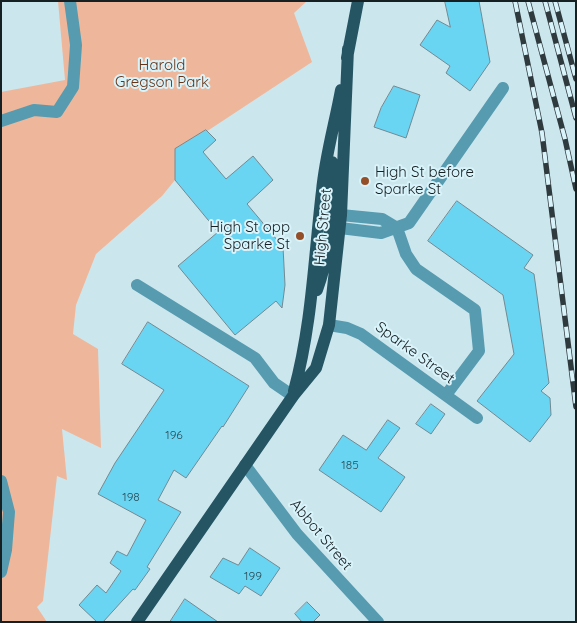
<!DOCTYPE html>
<html>
<head>
<meta charset="utf-8">
<style>
  body { margin:0 }
  #map { position:relative; width:577px; height:623px; overflow:hidden; background:#cce6ee; font-family:Quicksand,sans-serif }
  canvas { display:block }
  .frame { position:absolute; inset:0; border:2px solid #161f22; pointer-events:none }
</style>
</head>
<body>
<div id="map">
<canvas width="577" height="623"></canvas>
<div class="frame"></div>
</div>
<script>
const context = document.querySelector('canvas').getContext('2d');
context.lineJoin = 'round';
function paint(path, color) { context.fillStyle = color; context.fill(path, 'evenodd'); }
function strokePath(path, color, width, dash) { context.strokeStyle = color; context.lineWidth = width; context.lineCap = dash ? 'butt' : 'round'; context.setLineDash(dash || []); context.stroke(path); }
function label(font, color, halo, rows, align = 'center') {
  context.font = font + ' Quicksand,sans-serif'; context.lineWidth = 4; context.setLineDash([]); context.textBaseline = 'middle'; context.strokeStyle = halo; context.fillStyle = color; for (const [text, x, y, turn = 0] of rows) {
    context.save(); context.translate(x, y); context.rotate((+turn || 0) * Math.PI / 180); context.textAlign = isNaN(turn) ? turn : align; if (halo) context.strokeText(text, 0, 0); context.fillText(text, 0, 0); context.restore();
  }
}
const green = new Path2D(`
  M58,1h249l-13,12 18,49 -135,89 -2,29 -13,16 -66,58 -20,51 -3,29 25,15 3,99 -39,-19 5,51 -10,-4 -14,125 -6,6 10,15h-46v-530l64,-12z`);
const building = new Path2D(`
  M445,1h34l11,61 -20,29 -24,-18 4,-7 -30,-21 17,-25 13,7z
  M394,86l26,9 -14,43 -32,-11 7,-19z
  M206,130l10,10 -13,12 23,27 27,-23 20,24 -26,24 36,43 2,38 -3,23 -6,-7 -41,34 -57,-69 40,-34 -43,-52v-31z
  M457,201l76,54 -9,13 10,6 15,109 -8,8 9,7 1,17 -21,27 -53,-41 37,-47 -11,-59 -75,-54z
  M148,322l101,64 -26,41 -1,-1 -36,52 -12,-8 -16,30 23,12 -34,55 3,2 -15,21 -2,-1 -30,33h-6l-18,-17 18,-20 9,8 15,-22 -11,-8 7,-12 10,5 19,-36 -48,-26 17,-31 49,-73 -42,-26z
  M431,404l14,10 -14,20 -15,-10z
  M388,420l12,8 -22,30 27,19 -24,35 -62,-42 24,-35 23,15z
  M250,548l30,20 -19,28 -16,-10 -6,8 -29,-17 13,-19 15,7z
  M185,599l33,23h-48z
  M307,602l13,13 -7,7h-11l-7,-8z`);
const minor = new Path2D(`
  M1,121l33,-11 23,2 16,-25 3,-42 -6,-44
  M341,215l41,4 15,9 9,26 10,15 59,41 4,41 -33,44
  M340,228l41,5 28,-10 94,-135
  M137,285l118,73 19,25 19,13
  M329,325l18,3 14,6 116,84
  M245,465l52,69 81,88
  M1,481l8,31 -3,38 -5,22`);
const major = new Path2D(`
  M347,58l11,-57
  M317,290c15,-41 17,-85 15,-128
  M294,391c18,-66 20,-133 28,-200 3,-34 13,-68 19,-101
  M137,622l156,-226 23,-28 13,-43 12,-110 7,-166`);
const rail = new Path2D(`
  M515,1l27,132 34,274
  M528,1l37,138 11,50
  M545,1l31,117
  M555,1l21,78`);
const markers = [
  [365,181,5,"#954f28"],
  [300,236,5,"#954f28"]
];
const numberNames = [
  ["196",174,435],
  ["185",350,465],
  ["198",131,497],
  ["199",253,576]
];
const parkNames = [
  ["Harold",162,65],
  ["Gregson Park",162,82]
];
const poiNames = [
  ["High St before",375,172],
  ["Sparke St",375,189],
  ["High St opp",290,227,"right"],
  ["Sparke St",290,244,"right"]
];
const streetNames = [
  ["High Street",323,227,-85],
  ["Sparke Street",415,353,36],
  ["Abbot Street",321,535,50]
];
paint(green, '#eeb79b');
paint(building, '#6ad5f3');
strokePath(building, '#728991', 1);
strokePath(minor, '#569baf', 12);
strokePath(major, '#255563', 12);
strokePath(rail, '#2f3a3e', 5.5);
strokePath(rail, '#d9f3fb', 4, [11]);
for (const [x, y, r, color] of markers) { const dot = new Path2D(); dot.arc(x, y, r, 0, 2 * Math.PI); context.fillStyle = color; context.fill(dot); strokePath(dot, '#d9f3fb', 2); }
label('12px', '#2b4c56', null, numberNames);
label('15px', '#653317', '#d9f3fb', parkNames);
label('15px', '#161f22', '#d9f3fb', poiNames, 'left');
label('15px', '#161f22', '#d9f3fb', streetNames);
</script>
</body>
</html>
